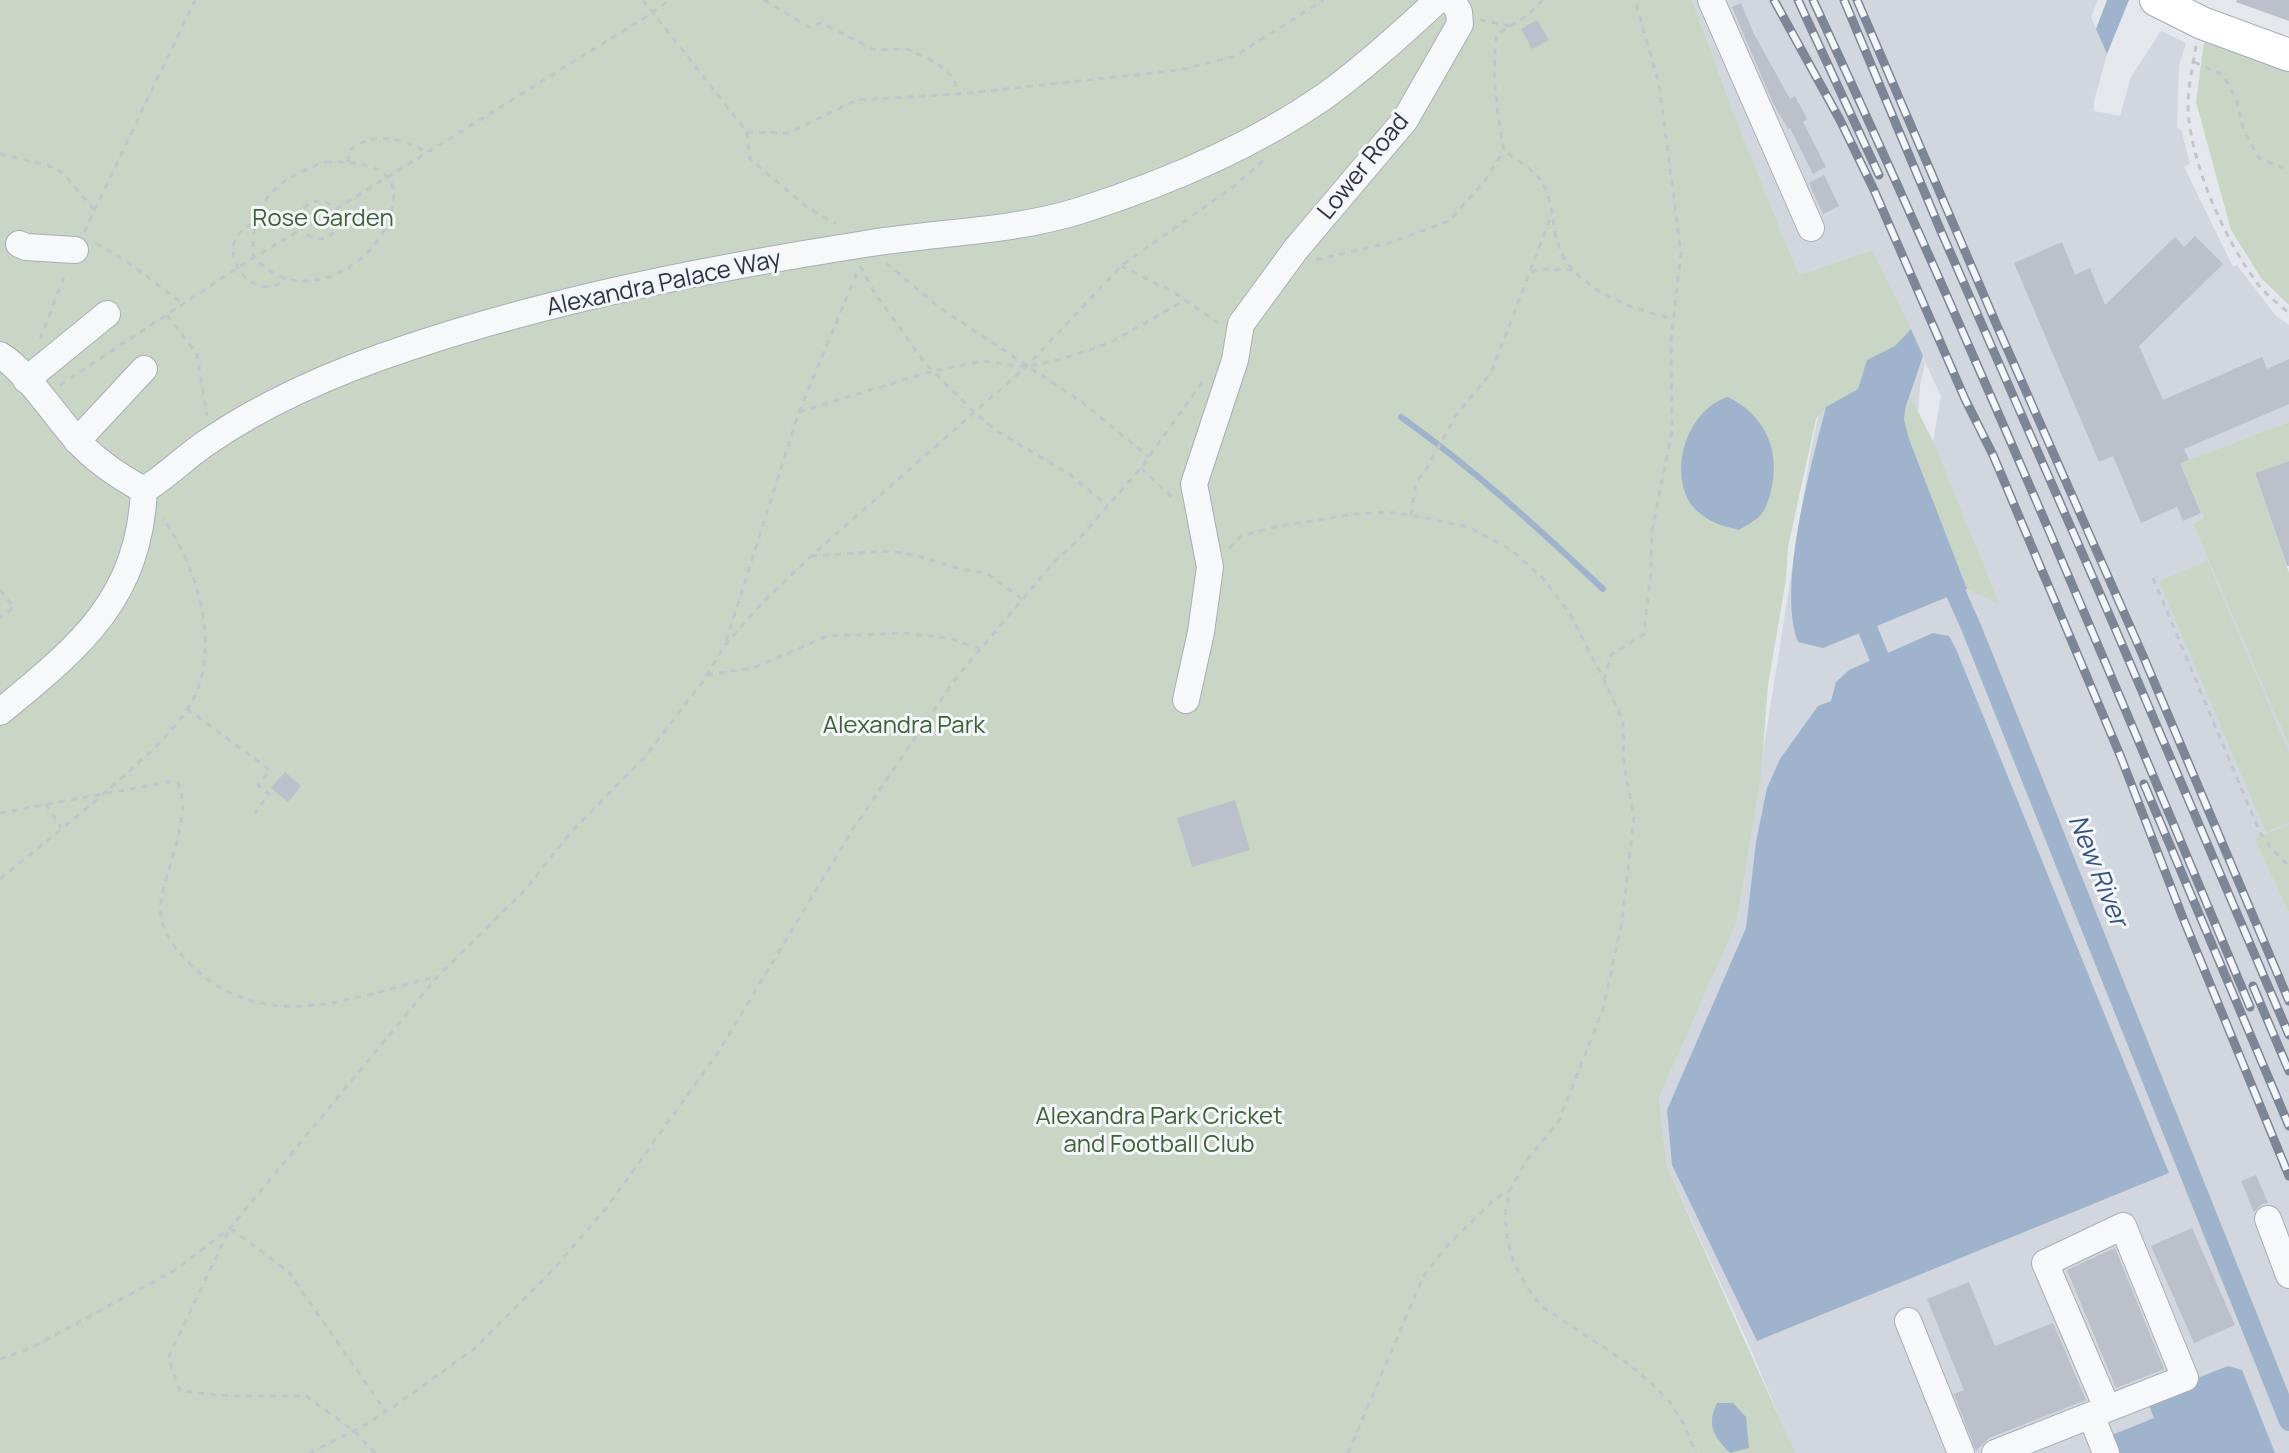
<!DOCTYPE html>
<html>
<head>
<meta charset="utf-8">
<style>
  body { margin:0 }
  canvas { display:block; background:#e4e7ec }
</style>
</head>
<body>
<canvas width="2289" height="1453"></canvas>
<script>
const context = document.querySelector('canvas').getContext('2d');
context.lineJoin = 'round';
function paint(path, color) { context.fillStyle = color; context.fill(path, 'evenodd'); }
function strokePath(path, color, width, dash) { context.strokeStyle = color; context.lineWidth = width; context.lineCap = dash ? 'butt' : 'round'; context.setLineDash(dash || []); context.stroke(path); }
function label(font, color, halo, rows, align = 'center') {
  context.font = font + ' Manrope,sans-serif'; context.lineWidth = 6; context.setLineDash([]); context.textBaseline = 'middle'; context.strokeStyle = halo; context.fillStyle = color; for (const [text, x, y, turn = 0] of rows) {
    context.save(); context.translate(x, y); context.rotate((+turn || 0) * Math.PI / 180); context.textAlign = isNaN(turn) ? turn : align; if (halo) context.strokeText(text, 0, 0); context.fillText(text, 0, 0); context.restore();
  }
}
const built = new Path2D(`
  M1692,0h406l-7,17 16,37 -13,47v10l26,5 11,-39 30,-46 25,12 -7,22 -2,63 4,1 9,35 -6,3 49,100 4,-2 39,51 13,9v97l-109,41 24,55 -11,6 96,222v78l-35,15 35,74v540h-495l-44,-106 -83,-180 -8,-69 77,-174 75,-475 18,-80 18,-29 59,-16 19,40 -5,21 -2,27 15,30 8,-46 -69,-146 -73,25 -60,-148z`);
const green = new Path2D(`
  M0,0h1692l47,127 60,148 73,-25 39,79 -16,17 -28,14 -9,29 -32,18 -10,12 -28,128 -2,32 -18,106 -7,91 -25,148 -77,174 8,69 128,286h-1795z
  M2204,42l85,29v234l-28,-27 -30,-48 -35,-128z
  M1910,397l24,46 65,161 -32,-15 -58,-150 -5,-20z
  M2289,422v39l-34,12 34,100v173l-96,-222 11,-6 -24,-55z
  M2207,561l82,192v69l-23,10 -107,-251z
  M2289,824v89l-35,-74z`);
const water = new Path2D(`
  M2107,0h22l-22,54 -11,-25z
  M1911,329l12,27 -17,50 -2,13 5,20 58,150 -144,59 -25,-6c-21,-56 13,-176 28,-235l32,-18 9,-29 28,-14z
  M1728,397c35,17 52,51 44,89 -2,10 -5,22 -12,30 -5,5 -15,10 -21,14 -17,-4 -32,-8 -45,-22 -28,-34 -7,-99 34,-111z
  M1933,633l16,3 7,13 213,524 -412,168 -85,-176 -5,-55 79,-182 10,-86 11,-54 13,-29 38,-53 13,-5 5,-19 13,-12z
  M2228,1366l14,4 33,83h-156l-7,-18 42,-17 -8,-20z
  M1717,1403h16l13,14 3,31 -19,5c-16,-17 -24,-27 -13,-50z`);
const stream = new Path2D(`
  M1401,417c73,52 137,111 202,172`);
const canal = new Path2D(`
  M1946,571l25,56 318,794
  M1868,630l11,27`);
const building = new Path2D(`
  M2237,0h52v21l-53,-19z
  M1741,3l13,31 36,65 5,-3 12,23 -4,3 23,45 -13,7 -23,-46 -2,1 -15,-26 -41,-96z
  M1537,20l12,20 -17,9 -11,-20z
  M1824,175l15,31 -16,8 -14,-31z
  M2195,236l28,28 -84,82 24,54 99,-43 5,12 22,-10v45l-105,45 5,11 -9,3 21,50 -18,8 -6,-14 -36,16 -28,-67 -14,6 -85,-199 48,-21 13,33 15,-7 15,37 70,-68 9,10z
  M2289,461v105h-2l-32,-93z
  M285,772l16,14 -13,16 -17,-14z
  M1235,800l15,50 -58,17 -15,-49z
  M2256,1175l12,28 -6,1 -8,8 -13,-31z
  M2192,1228l43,97 -41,18 -43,-97z
  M2115,1248l49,121 -48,19 -49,-118z
  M1969,1282l26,64 58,-23 33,77 -97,38 -13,13 -22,-57 10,-4 -37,-91z`);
const path = new Path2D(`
  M643,0l104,132 3,27 58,49 28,16
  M764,0l45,27 12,-4 54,27 32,-1 30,14 15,13 8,18
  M1543,0l-16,16 -30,18c-6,39 0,78 7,117 11,8 27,17 35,27 16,21 12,48 21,72 15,38 76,62 113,68
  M1480,20l31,6
  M2196,46c-3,18 -7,37 -8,55 -1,57 38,143 73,187 8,9 19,17 28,25
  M2194,62l29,13 14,26 6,29 16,28 30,12
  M747,132l41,1 69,-33 103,-6 219,-24 54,-13 91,-57
  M0,154l47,11 16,8 32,38
  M326,162c19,0 51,0 63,17 7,10 5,19 3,30 -9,44 -62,83 -108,69 -12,-4 -21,-12 -30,-20 -6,-54 23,-81 72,-96z
  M348,162l1,-11c25,-21 51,-13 78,1
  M300 220a19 19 0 1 1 38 0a19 19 0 1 1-38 0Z
  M336,209l316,-196 17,-13
  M252,224c-46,22 2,84 34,55
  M84,232l111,-232
  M96,243l33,20 54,41
  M1316,260l73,-17 60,-22 35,-39 20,-31
  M886,263l53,44 144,96 66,54
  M860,266l13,24 50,71 52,52 22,18 72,43 39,32
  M1121,266l54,27 43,30
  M1531,272l10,-3 33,1
  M167,315l30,39 10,62
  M40,339l26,-67
  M60,385l188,-124 54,-32
  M799,412l134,-41 50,-10 43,6 35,-8 49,-16 75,-43
  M1141,468l32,30
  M1411,515l5,-32 11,-15 29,-53 35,-42 61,-159
  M1229,548l12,-12 34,-9 80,-13 30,-2 26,3 57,12 42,22 32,28 28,37 34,66 19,41 1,44 10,52 -12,105 -19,87 -44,112 -33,40 -16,29 -5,24 2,23 6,24 14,26 14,19 85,56 25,21 19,19 12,19 14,32
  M811,556l79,-5 24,4 47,14 25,4 36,26
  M2153,578l107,255 11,15 18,18
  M0,590l14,17 -14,11
  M726,641l73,-229 60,-144
  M707,675l46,-7 75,-32 79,-3 45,6 28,10
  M1604,680l7,-25 33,-21 7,-63 1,-40 20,-100 -1,-90 10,-88 -22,-169 -24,-84
  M187,709l83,61 -12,15 11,9 -14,19
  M46,804l15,24
  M0,813l173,-32 5,2c15,34 -13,85 -17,120 -3,24 11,42 27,59 74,75 159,37 247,15
  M0,879c43,-35 86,-69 126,-105 26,-24 57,-50 71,-83 22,-56 -2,-126 -34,-173
  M0,1359l31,-11 146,-79 53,-41 208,-252 88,-87 44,-56 74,-75 57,-74 24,-39 37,-42 49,-47 215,-189 95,-101 113,-80 31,-27
  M309,1453l45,-22 32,-19 88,-63 79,-79 54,-63 112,-156 134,-222 103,-151 98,-116 21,-19 66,-75 62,-87
  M375,1453l-21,-22 -48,-35h-77l-49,-5 -12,-33 62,-130 58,43 98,141
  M1348,1453l76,-178 23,-29 48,-47 15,-9`);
const minor = new Path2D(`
  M1711,0l100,228
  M19,244l7,3 49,3
  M0,355c26,16 54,59 75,83 19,22 43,38 69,52
  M26,380l81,-66
  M77,441l67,-72
  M144,490c23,-14 40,-32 62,-47 61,-42 134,-73 204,-96 147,-49 302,-79 455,-103 72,-12 148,-12 217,-34 84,-27 170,-63 243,-114 40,-29 77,-63 113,-96
  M1186,700l15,-68 9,-65 -16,-83 41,-124 6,-36 55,-75 109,-129 55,-96 -1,-12 -7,-12
  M0,712c79,-65 139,-112 144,-222
  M2268,1219l21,56
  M1908,1321l53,132
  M2091,1415l15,38
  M1995,1453l190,-75 -62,-152 -78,37 62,145`);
const major = new Path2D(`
  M2156,0l46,23 87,32`);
const rail = new Path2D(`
  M1774,0l66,120 34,70 91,209 28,56 127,300 63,163 106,258
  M1798,0l81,175
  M1813,0c154,332 296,669 437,1007
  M1844,0l96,229 172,392 177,414
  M1857,0l141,328 146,330 145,343
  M2144,784l145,342
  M2253,986l36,85`);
const streetNames = [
  ["Lower Road",1364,167,-51],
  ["Alexandra Palace Way",664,284,-12]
];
const parkNames = [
  ["Rose Garden",323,219],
  ["Alexandra Park",904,726],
  ["Alexandra Park Cricket",1159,1117],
  ["and Football Club",1159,1145]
];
const waterNames = [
  ["New River",2097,871,68]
];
paint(built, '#d2d6de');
paint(green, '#c9d6c5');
paint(water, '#9fb4cc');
strokePath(stream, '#9fb4cc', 6);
strokePath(canal, '#9fb4cc', 20);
paint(building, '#bbc0ca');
strokePath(minor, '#a9aeb7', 28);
strokePath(major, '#a3abb8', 34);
strokePath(path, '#c2c5cb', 3, [6, 6]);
strokePath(minor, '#f7f8fa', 26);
strokePath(major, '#fff', 32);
strokePath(rail, '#7d8696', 9);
strokePath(rail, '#f4f6f9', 6, [18]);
label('24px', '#2b3445', '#f4f6f9', streetNames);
label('24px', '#3f6138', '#f4f6f9', parkNames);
label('italic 26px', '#34527a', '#f4f6f9', waterNames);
</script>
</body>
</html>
